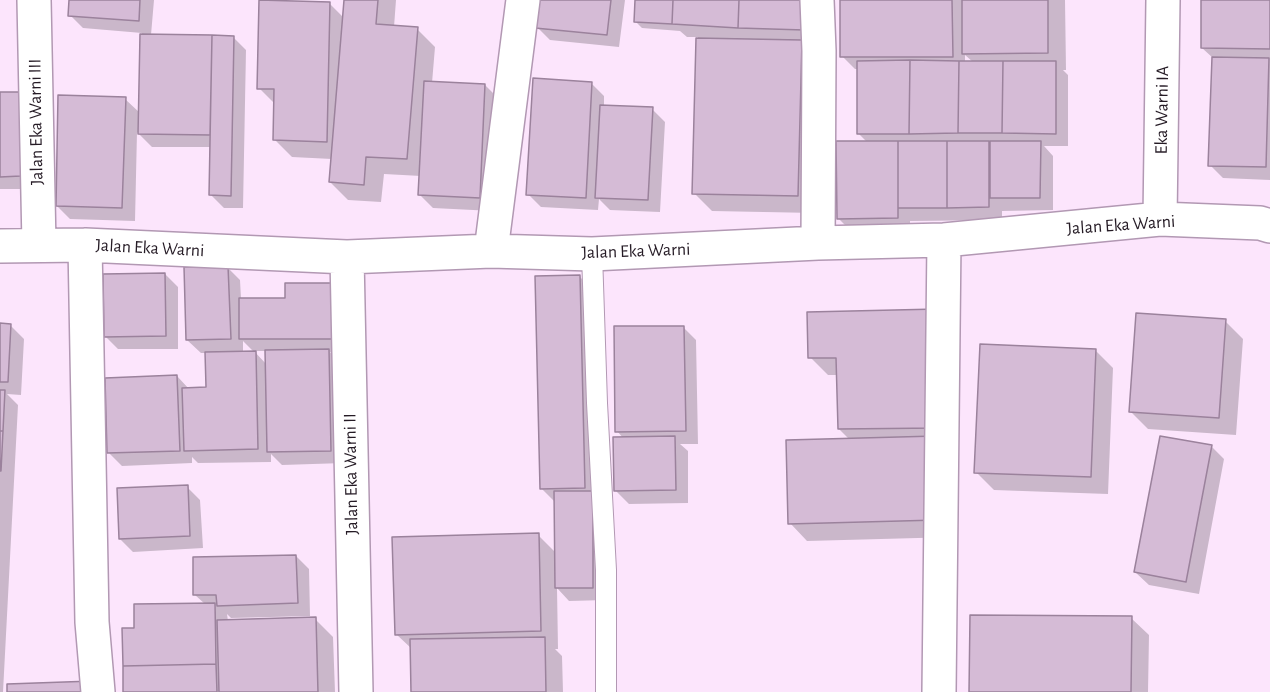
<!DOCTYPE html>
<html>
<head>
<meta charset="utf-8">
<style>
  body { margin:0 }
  canvas { display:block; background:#fce5fc }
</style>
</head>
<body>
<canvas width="1270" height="692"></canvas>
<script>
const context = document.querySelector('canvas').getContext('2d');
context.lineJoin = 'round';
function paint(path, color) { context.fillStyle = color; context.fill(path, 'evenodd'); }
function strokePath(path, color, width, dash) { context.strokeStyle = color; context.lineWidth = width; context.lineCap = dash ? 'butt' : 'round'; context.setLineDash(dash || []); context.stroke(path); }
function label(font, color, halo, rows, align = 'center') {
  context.font = font + ' "Alegreya Sans",sans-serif'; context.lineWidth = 5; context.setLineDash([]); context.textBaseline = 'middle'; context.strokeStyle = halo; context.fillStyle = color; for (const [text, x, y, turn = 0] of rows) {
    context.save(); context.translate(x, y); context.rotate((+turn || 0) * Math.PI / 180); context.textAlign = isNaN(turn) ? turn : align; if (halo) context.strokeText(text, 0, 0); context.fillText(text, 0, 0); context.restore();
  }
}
const shadow = new Path2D(`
  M71,0h83l-3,35 82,2 13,13 -3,158h-19l-13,-13 1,-48h-60l-15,-15 -2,89 -65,-2 -13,-13 68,-107 15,14 2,-80 -59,-5 -13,-13z
  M345,0h51l-2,27 23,2 18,18 -3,36 53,2 13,13 -5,113 -60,-3 -13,-13 1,-19 -37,-2 -3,28 -33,-2 -18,-18 2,-23 -40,-2 -17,-17 1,-35 -17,-17 70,-85 15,15z
  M540,0h85l-6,47 -69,-7 -13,-13z
  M636,0h182l-1,42h-15l17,17 -4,154 -103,-2 -18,-18 4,-156h-11l-7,-6 -38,-3 -6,-6z
  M842,0h223l1,70h-3l5,5v71h-24l9,10v54l-51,1v9l-92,1v10h-59l-13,-13 30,-75 -10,-10 1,-64h-4l-13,-13zM965,55l8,7h-8z
  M1203,0h67v180l-47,-2 -13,-13 3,-107 -11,-10z
  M591,83l13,13v10l48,3 13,13 -5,90 -50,-2 -11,-11 -1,11 -57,-3 -13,-13z
  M0,94l34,95h-34z
  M227,267l13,13 1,19h46v-14l59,67h-16l12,12 2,99 -62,2 -11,-11v8l-73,1 -6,-6v6l-70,3 -13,-13 68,-77 12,13h18l-1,-36h-5l-14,-13zM243,341l12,12h-12zM254,351h13v14z
  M165,274l13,13v62h-60l-13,-13z
  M579,276l18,18 9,306 -37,1 -12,-13 1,61h-3l7,7 1,36h-151v-43l-16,-15 142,-99 18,18v-50l-15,-15z
  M937,311l18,226 -148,4 -17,-18 60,-83 -11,-11 -1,-54h-10l-18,-18z
  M1225,321l18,18 -7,96 -88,-6 -18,-18z
  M0,325l11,1 13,13 -3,56 -14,-1 11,11 -15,287h-3z
  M683,327l13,13 2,104h-18l8,7v52l-59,1 -13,-13 8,-52 -7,-8z
  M1095,350l18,18 -5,126 -114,-4 -18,-18z
  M1211,446l13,13 -25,135 -50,-9 -14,-13z
  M187,487l13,13 3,48 -70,4 -13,-13z
  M296,556l13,13 1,47 -79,2 -4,-4 1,7 87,-2 18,18 2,55h-210l11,-63 69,-25 -10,-9z
  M1131,618l18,17 -1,57h-177z`);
const building = new Path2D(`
  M69,0h71l-1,21 -71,-5z
  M259,0l71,2 -3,140 -54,-2 1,-51h-17z
  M344,0h34l-2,24 42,3 -11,132 -41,-2 -2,28 -35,-3z
  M538,0h73l-4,35 -72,-7z
  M635,0h38l-1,24 -38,-2z
  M673,0h66l-1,28 -66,-4z
  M739,0h66l-1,30 -66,-2z
  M840,0h112l1,57h-113z
  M962,0h86v53l-86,1z
  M1201,0h69v49l-69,-1z
  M140,34l72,1 -2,100 -72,-1z
  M212,35l22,1 -3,160 -22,-1z
  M696,38l106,2 -4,156 -106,-2z
  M1212,57l57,1 -3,109 -58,-1z
  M910,60l49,1 -1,72 -49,1z
  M910,60l-1,74h-52v-73z
  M959,61h44l-1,72h-44z
  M1003,61h53v73l-54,-1z
  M533,78l59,4 -6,116 -60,-3z
  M424,81l61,3 -5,114 -62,-3z
  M0,92h20l1,84 -21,1z
  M58,95l68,2 -4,111 -66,-2z
  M600,105l53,2 -5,93 -53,-2z
  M836,141h62v77l-61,1z
  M898,141h49v67h-49z
  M947,141h42v66l-42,1z
  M990,141h51l-1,57h-50z
  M228,266l3,73 -45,1 -2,-73z
  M165,273l1,63 -62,1 -1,-63z
  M580,275l5,213 -45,1 -5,-213z
  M285,283h48l1,56h-95v-41h46z
  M938,309l1,119 -101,1 -2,-71h-28l-1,-46z
  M1136,313l90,6 -7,99 -90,-6z
  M0,323l11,1 -3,58h-8z
  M614,326h70l2,105 -71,1z
  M980,344l116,5 -5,128 -117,-4z
  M329,349l2,102 -64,1 -2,-102z
  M256,351l2,98 -74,2 -2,-63 24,-1 -1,-35z
  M177,375l3,76 -73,2 -2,-75z
  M0,390h5l-2,41h-3z
  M0,431h3l-2,40h-1z
  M675,436l1,54 -62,1 -1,-54z
  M936,436l2,84 -150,4 -2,-84z
  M1160,436l52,9 -26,137 -52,-10z
  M188,485l2,51 -71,3 -2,-51z
  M554,491h39v97h-38z
  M539,533l2,98 -146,4 -3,-98z
  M296,555l2,48 -81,3 -1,-11h-23v-38z
  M215,603l1,61 -93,2 -1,-38h12v-24z
  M970,615l162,1 -1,76h-162z
  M316,617l2,75h-99l-2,-72z
  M545,637l1,55h-135l-1,-53z
  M216,664l1,28h-94v-26z
  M93,681v11h-86v-8z`);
const service = new Path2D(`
  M592,254l5,149 9,167v122`);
const minor = new Path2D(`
  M34,0l5,245
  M817,0l2,51 -1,192
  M1160,219l3,-219
  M85,245l7,377 6,70
  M0,246l85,-1 262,12 144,-6 101,3 226,-11 126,-3 216,-21 100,4 10,3
  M491,251l32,-251
  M347,257l9,435
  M939,692l5,-452`);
const streetNames = [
  ["Eka Warni IA",1162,110,-89],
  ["Jalan Eka Warni III",36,122,-91],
  ["Jalan Eka Warni",1121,225,-4],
  ["Jalan Eka Warni",150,248,3],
  ["Jalan Eka Warni",636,251,-2],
  ["Jalan Eka Warni II",351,474,-91]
];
paint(shadow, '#0003');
paint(building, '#d5bbd6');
strokePath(building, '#9b829c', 1.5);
strokePath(service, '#b298b3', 22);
strokePath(minor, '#b298b3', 36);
strokePath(service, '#fff', 20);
strokePath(minor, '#fff', 33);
label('18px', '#251b25', '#fff', streetNames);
</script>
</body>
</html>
